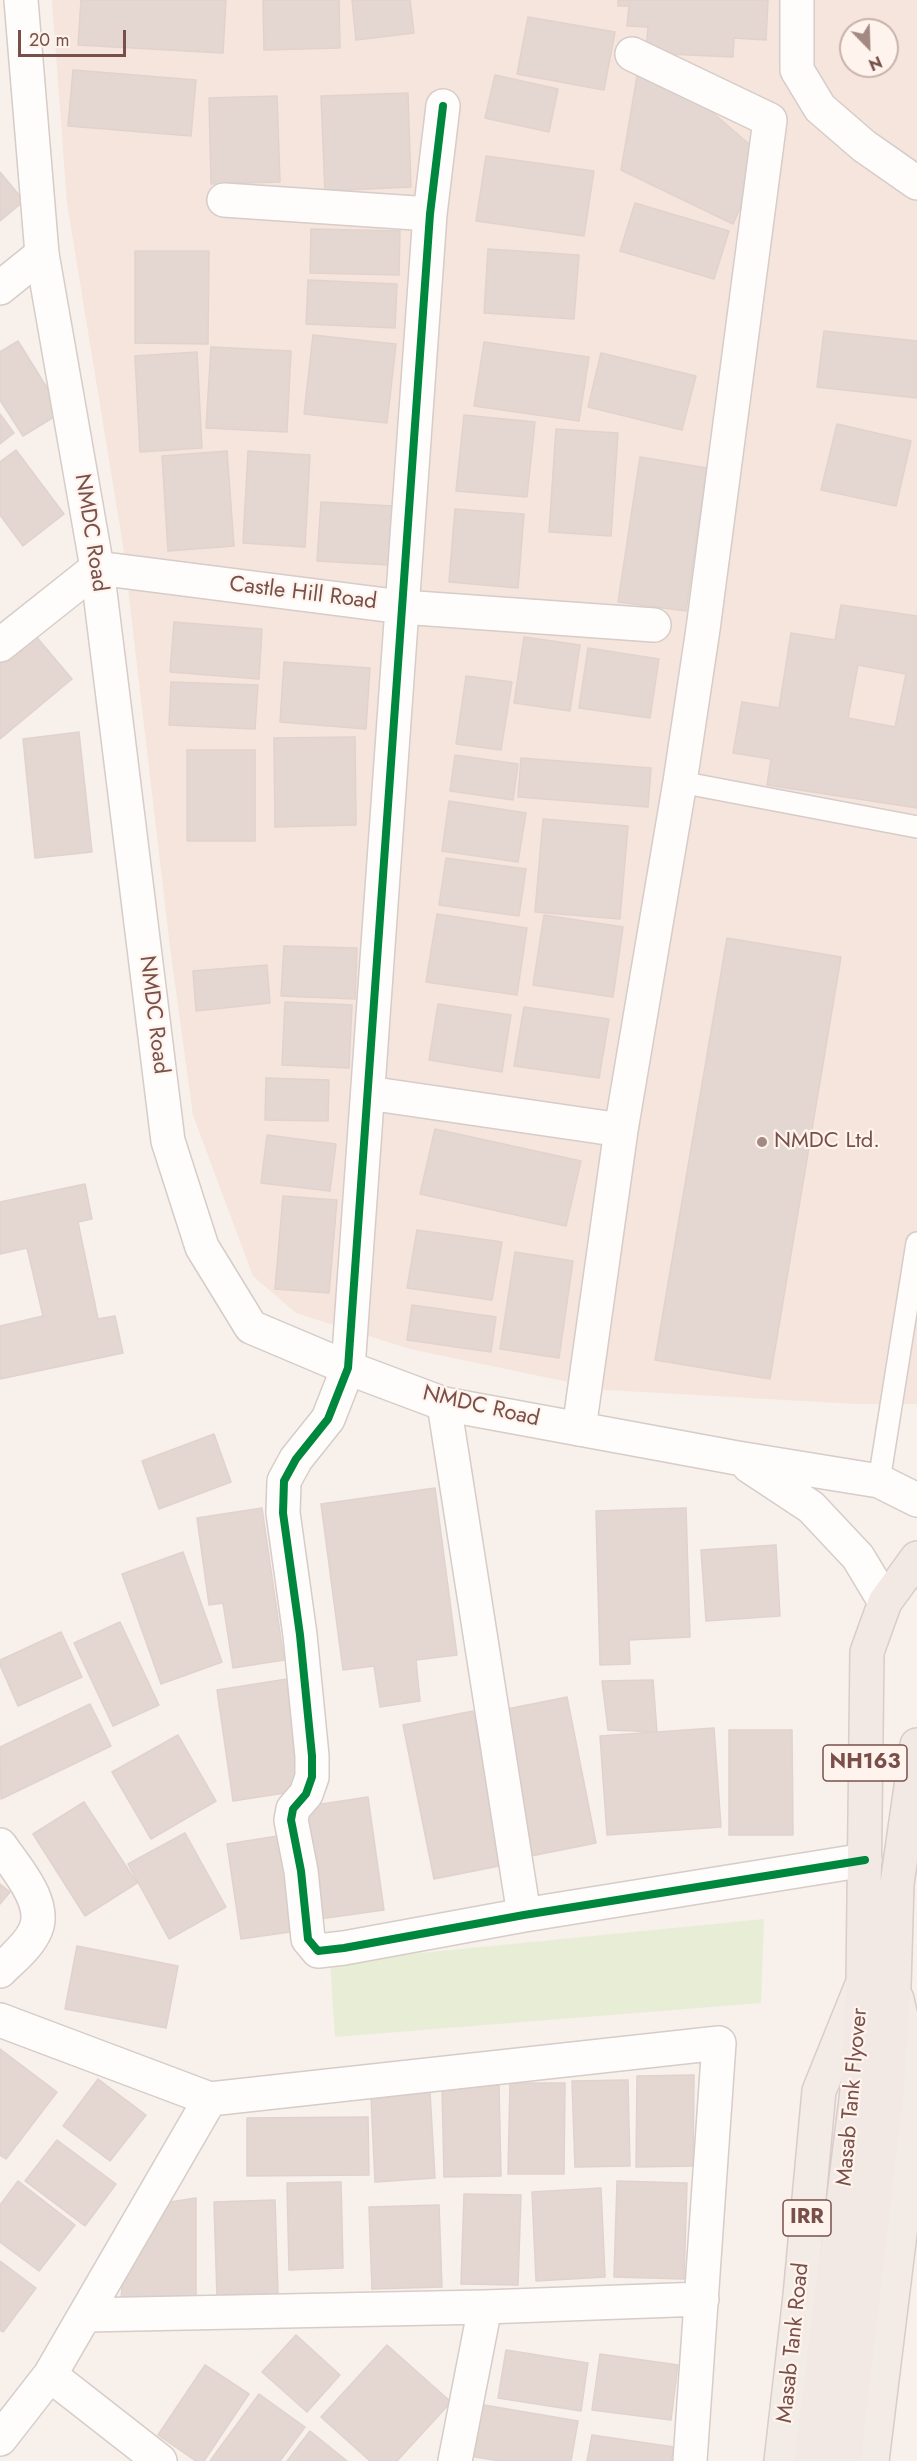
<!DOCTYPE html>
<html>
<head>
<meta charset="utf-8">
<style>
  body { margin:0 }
  #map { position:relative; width:917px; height:2461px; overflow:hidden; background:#f7f0eb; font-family:Jost,sans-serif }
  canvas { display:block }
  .north { position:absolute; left:839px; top:18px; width:60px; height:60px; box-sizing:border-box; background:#fff4ed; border:2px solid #c9b2ab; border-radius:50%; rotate:157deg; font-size:16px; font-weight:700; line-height:24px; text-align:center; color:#785049 }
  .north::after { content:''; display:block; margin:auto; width:21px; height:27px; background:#a48882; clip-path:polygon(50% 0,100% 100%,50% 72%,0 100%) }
  .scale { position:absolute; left:18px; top:30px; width:108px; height:27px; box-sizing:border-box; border:3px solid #785049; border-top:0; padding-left:8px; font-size:18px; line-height:21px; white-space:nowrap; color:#785049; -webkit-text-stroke:4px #fff4ed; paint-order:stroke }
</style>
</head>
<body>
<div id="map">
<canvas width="917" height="2461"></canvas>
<div class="north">N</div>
<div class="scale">20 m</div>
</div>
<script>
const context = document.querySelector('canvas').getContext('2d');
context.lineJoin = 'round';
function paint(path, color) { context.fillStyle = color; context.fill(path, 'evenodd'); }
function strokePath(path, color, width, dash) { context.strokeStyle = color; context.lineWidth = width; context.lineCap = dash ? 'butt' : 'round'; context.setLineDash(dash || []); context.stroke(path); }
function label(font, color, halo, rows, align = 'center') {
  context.font = font + ' Jost,sans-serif'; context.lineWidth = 4.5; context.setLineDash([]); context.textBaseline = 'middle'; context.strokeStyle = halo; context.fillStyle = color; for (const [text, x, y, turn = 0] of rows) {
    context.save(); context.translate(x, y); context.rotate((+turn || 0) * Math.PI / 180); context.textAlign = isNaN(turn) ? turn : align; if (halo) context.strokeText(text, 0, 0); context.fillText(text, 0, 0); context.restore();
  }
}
const residential = new Path2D(`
  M52,0h865v1404h-60l-250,-14 -197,-41 -114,-36 -43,-37 -60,-161 -23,-168 -47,-402 -56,-342zM851,30h36v36h-36z`);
const green = new Path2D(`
  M764,1919l-3,84 -426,34 -5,-75z`);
const building = new Path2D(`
  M81,0h145l-3,53 -145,-8z
  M263,0h76l1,48 -76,2z
  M352,0h58l4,33 -58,7z
  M618,0h150l-2,40 -32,-2 -1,19 -87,-4 2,-26 -21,-1 2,-20h-11z
  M528,17l87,15 -11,58 -87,-16z
  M639,65l31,11 93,80 -30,68 -112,-54z
  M73,70l123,10 -5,56 -123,-10z
  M495,75l63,14 -9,43 -64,-14z
  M408,93l3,94 -86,4 -4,-95z
  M277,96l3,86 -69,2 -2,-86z
  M486,156l108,15 -10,65 -108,-15z
  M0,172l24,29 -24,20z
  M635,203l94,28 -15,48 -94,-28z
  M311,229l89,2 -1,44 -89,-2z
  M488,249l91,6 -5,64 -90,-6z
  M135,251h74l-1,93 -73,-1z
  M308,280l89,4 -2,44 -89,-4z
  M824,331l93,10v57l-100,-11z
  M313,335l83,9 -9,79 -83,-9z
  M18,341l44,71 -39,24 -23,-36v-48z
  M484,342l105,15 -10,64 -105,-15z
  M211,347l80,4 -4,81 -81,-4z
  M197,352l5,96 -62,4 -5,-96z
  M601,353l95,23 -14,54 -94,-23z
  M0,414l14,19 -14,11z
  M464,415l71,7 -8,75 -71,-6z
  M837,424l74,17 -15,65 -75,-16z
  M556,429l62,4 -7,103 -62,-4z
  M16,450l48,64 -41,32 -23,-31v-53z
  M227,451l7,95 -66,5 -6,-95z
  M248,451l62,4 -5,92 -62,-4z
  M640,457l67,11 -21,143 -68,-9z
  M321,502l72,4 -3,59 -73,-4z
  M455,509l69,5 -6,74 -69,-6z
  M841,605l76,11v192l-150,-23 4,-26 -38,-6 9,-51 37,6 12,-75 44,7zM858,665l48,9 -11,53 -47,-9z
  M174,622l88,7 -3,50 -89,-7z
  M34,634l38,45 -72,60v-77z
  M524,637l56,8 -10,66 -56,-8z
  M588,648l71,11 -9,59 -71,-10z
  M284,662l86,6 -4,61 -86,-7z
  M466,676l46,6 -11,68 -45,-6z
  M171,682l87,3 -3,44 -86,-4z
  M79,732l13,120 -57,6 -12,-119z
  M355,737l1,88 -81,2 -1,-89z
  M187,750h68v91h-68z
  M455,755l63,9 -5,36 -63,-9z
  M521,758l130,10 -3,39 -130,-10z
  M449,801l77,12 -8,49 -76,-11z
  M543,819l85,7 -8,93 -85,-7z
  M446,858l80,11 -7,47 -80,-11z
  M437,914l90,14 -10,67 -91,-13z
  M544,915l79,12 -10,70 -80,-12z
  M727,938l114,19 -71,422 -115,-19z
  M284,946l73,2 -2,51 -74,-3z
  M267,965l3,38 -74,8 -3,-40z
  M285,1002l67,3 -3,63 -67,-3z
  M438,1004l73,11 -9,57 -73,-12z
  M524,1007l85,12 -10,59 -85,-12z
  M266,1078l63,2 -1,41 -63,-1z
  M435,1129l146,32 -15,65 -146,-32z
  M267,1135l69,9 -6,47 -69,-8z
  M85,1184l7,35 -14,3 20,97 17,-3 8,37 -123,26v-53l43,-10 -16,-68 -27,6v-52z
  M283,1196l54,4 -8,93 -54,-4z
  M417,1230l85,12 -10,58 -85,-12z
  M515,1252l58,9 -14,97 -59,-9z
  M412,1305l84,12 -5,35 -84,-12z
  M214,1434l17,48 -72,27 -17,-48z
  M435,1488l22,167 -41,5 4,41 -40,6 -6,-41 -31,4 -22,-166z
  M262,1508l22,152 -51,8 -10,-65 -14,2 -12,-87z
  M686,1508l4,129 -61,3 1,24 -30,1 -4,-154z
  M776,1545l4,71 -74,5 -5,-71z
  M183,1552l39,110 -61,22 -39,-110z
  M120,1622l39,83 -46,21 -39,-83z
  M61,1632l21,45 -64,29 -18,-41v-5z
  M287,1679l17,111 -71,11 -16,-111z
  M653,1680l4,52 -49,-2 -6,-49z
  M567,1697l29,146 -70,14 -29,-146z
  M90,1704l21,42 -110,53 -1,-52z
  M473,1711l31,154 -70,14 -31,-154z
  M714,1728l7,99 -114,8 -7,-99z
  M729,1730h63l1,105h-64z
  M178,1735l38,66 -65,38 -39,-67z
  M368,1797l16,113 -65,9 -17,-112z
  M84,1802l53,81 -52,33 -52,-82z
  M185,1833l41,74 -57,32 -41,-75z
  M290,1834l14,96 -63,9 -14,-95z
  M0,1884l10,8 -10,12z
  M77,1946l101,20 -12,62 -101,-19z
  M0,2049l57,43 -51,67 -6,-4z
  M694,2075l-1,91 -57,1 1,-91z
  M98,2079l48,36 -36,46 -47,-35z
  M628,2080l2,86 -55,1 -3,-86z
  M510,2083h55l-1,91h-56z
  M499,2085l2,91 -57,1 -2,-91z
  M430,2092l5,86 -60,4 -4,-86z
  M368,2117l1,58 -122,1v-58z
  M57,2140l59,44 -31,42 -60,-45z
  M18,2181l57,44 -36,46 -39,-29v-37z
  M617,2181l70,2 -3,96 -70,-2z
  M341,2182l2,86 -54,2 -2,-87z
  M601,2188l4,89 -69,4 -4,-89z
  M464,2194l57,1 -3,90 -57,-1z
  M196,2198v100l-75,2 2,-26 47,-72z
  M275,2200l3,95 -61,2 -3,-95z
  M439,2205l3,82 -70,2 -3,-82z
  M0,2261l36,27 -33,44 -3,-2z
  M296,2335l44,40 -33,37 -45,-40z
  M387,2345l64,57 -54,59h-27l-49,-44z
  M506,2350l82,13 -7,48 -83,-13z
  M600,2354l78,11 -7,55 -79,-10z
  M205,2365l44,29 -45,67h-8l-38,-26z
  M259,2394l46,33 -25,34h-70z
  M478,2404l100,17 -7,40h-71l-31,-5z
  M310,2431l37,30h-60z
  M592,2435l82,12 -3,14h-84z`);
const service = new Path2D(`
  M680,782l237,45
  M879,1481l38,-238`);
const minor = new Path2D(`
  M797,0v70l23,38 44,38 53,37
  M443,106l-13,108 -82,1154 -20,51 -32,40 -12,22 -1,32 17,122 12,121v21l-6,17 -13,15 -2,11 10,51 7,68 10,12 26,-3 180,-33 341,-55
  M224,200l206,14
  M0,288l42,-34
  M0,645l97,-77 305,39 252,18
  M368,1093l253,37
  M444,1404l80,511
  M579,1429l42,-299 59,-348 23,-153 67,-509 -138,-66
  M0,1845c15,22 50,60 34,88 -7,14 -23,27 -34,38
  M0,2020l210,79 509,-56 -29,418
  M85,2315l400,-8 217,-8
  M50,2375l110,86
  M0,2439l50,-64 160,-276
  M455,2461l30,-154`);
const tertiary = new Path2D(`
  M21,0l21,254 55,314 71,573 34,106 49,80 97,41 96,36 293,54 142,23 38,19
  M749,1466l62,41 47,50 27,45`);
const primary = new Path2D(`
  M897,1999l20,89
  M781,2461l19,-165 19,-205 42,-104
  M872,2461l45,-366`);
const trunk = new Path2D(`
  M811,2461l46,-370 6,-108 4,-331 18,-50 32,-44
  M844,2461l43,-371 7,-104 3,-102 20,-139`);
const cycleway = new Path2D(`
  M443,106l-13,108 -82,1154 -20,51 -32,40 -12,22 -1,32 17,122 12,121v21l-6,17 -13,15 -2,11 10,51 7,68 10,12 26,-3 180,-33 341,-55`);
const markers = [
  [762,1142,6,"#a48882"]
];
const shields = [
  [865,1763,84],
  [807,2218,48]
];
const shieldNames = [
  ["NH163",865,1763],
  ["IRR",807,2218]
];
const streetNames = [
  ["NMDC Road",90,533,81],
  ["Castle Hill Road",303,594,7],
  ["NMDC Road",153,1015,83],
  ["NMDC Road",481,1407,13],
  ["Masab Tank Flyover",853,2097,-85],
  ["Masab Tank Road",794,2343,-84]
];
const poiNames = [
  ["NMDC Ltd.",774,1142]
];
paint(residential, '#f5e5dc');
paint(green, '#e8eed5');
paint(building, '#e4d7d2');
strokePath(building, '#e1d2cd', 1.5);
strokePath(service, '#d6ccc8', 24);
strokePath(minor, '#d6ccc8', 36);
strokePath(tertiary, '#d6ccc8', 36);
strokePath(primary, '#d9ccc9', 36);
strokePath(trunk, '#d9ccc9', 36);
strokePath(service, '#fefdfc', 21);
strokePath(minor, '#fefdfc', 33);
strokePath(tertiary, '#fefdfc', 33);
strokePath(primary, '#f3ebe5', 33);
strokePath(trunk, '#f2e8e4', 33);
strokePath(cycleway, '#00873e', 8);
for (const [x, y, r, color] of markers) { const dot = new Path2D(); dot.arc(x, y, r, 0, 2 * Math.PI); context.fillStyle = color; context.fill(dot); strokePath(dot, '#fff4ed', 2); }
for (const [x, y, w] of shields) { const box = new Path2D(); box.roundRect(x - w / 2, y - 18, w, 36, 4.5); context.fillStyle = '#fff4ed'; context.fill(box); strokePath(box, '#785049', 1.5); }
label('bold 21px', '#785049', null, shieldNames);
label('22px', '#785049', '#fff4ed', streetNames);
label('22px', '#785049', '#fff4ed', poiNames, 'left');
</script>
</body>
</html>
